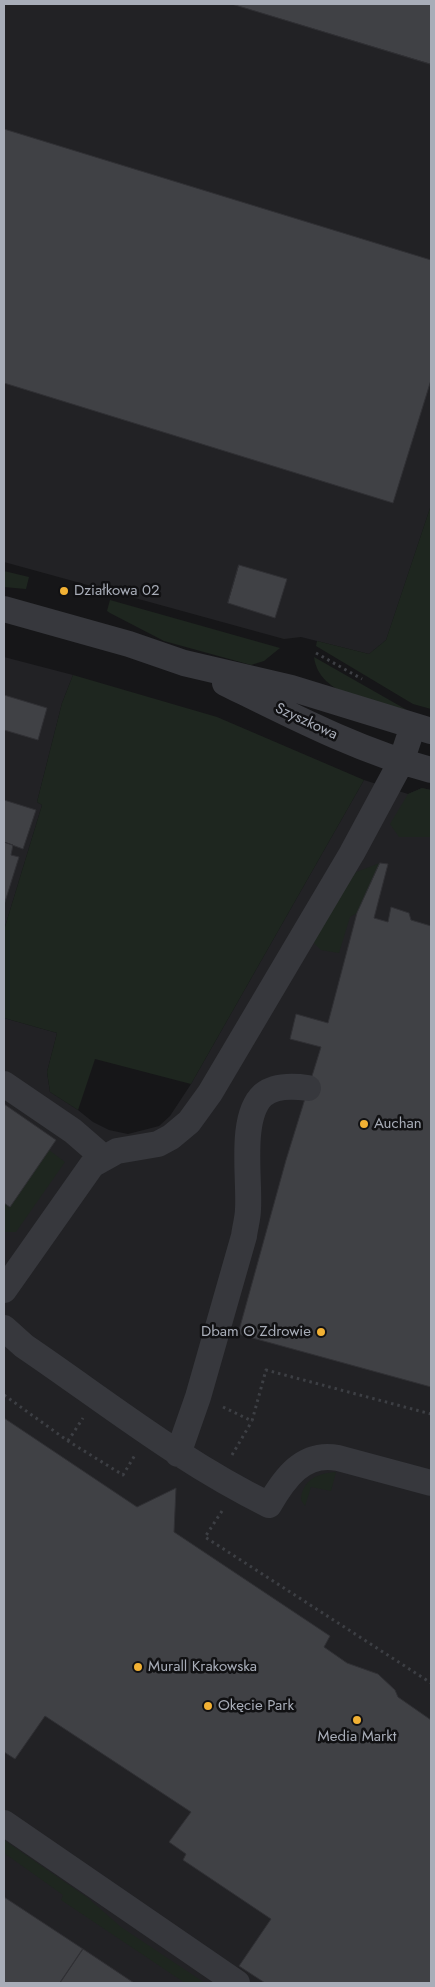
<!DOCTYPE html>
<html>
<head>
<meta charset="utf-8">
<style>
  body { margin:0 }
  #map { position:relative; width:435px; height:1987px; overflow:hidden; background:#161618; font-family:Jost,sans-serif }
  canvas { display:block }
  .frame { position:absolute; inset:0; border:5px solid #a8adb8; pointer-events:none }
</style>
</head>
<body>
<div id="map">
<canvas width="435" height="1987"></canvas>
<div class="frame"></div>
</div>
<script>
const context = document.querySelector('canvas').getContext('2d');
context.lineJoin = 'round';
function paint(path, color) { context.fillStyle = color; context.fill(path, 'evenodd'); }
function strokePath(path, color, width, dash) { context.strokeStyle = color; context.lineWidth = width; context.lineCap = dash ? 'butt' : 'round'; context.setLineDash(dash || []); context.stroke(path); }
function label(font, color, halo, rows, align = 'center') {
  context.font = font + ' Jost,sans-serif'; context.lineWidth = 5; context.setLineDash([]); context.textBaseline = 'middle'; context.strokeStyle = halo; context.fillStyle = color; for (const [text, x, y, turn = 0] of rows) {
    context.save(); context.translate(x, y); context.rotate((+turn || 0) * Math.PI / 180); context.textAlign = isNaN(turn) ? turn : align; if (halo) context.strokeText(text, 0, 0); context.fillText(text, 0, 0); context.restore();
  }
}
const built = new Path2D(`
  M4,4h427v501l-45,135 -17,14 -68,-17 -17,2 -280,-77z
  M4,657l69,18 -11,28 -25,99 5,3 -38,125z
  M364,780l44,14 14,-6 9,2v1193h-427v-965l53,15 -10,39 3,20 28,18 15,12 16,8 19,4 31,-8 11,-10 21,-32z`);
const green = new Path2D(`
  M431,505v204l-18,-5 -97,-58 1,-5 52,13 17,-14z
  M4,571l25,6 -3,12 -22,-2z
  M110,600l170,48 -16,13 -13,4 -87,-24 -54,-28 -3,-2z
  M314,657l93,53c-32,-9 -88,-13 -93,-53z
  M73,675l144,42 147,63 -173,304 -96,-25 -17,51 -28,-18 -3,-20 10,-39 -53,-15v-88l38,-125 -5,-3 25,-99z
  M422,788l9,2v47h-32l-9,-13 18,-30z
  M380,863l-23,50 -7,4 -11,36 -18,-3 -7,-7v-9l42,-62z
  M49,1150l16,12 -49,70h-12v-29l6,4z
  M336,1472l-5,19 -20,-4 -6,19 -4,-6c1,-20 17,-27 35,-28z
  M4,1840l84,58 33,29 84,56h-20l-124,-83 2,-5 -59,-42z`);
const building = new Path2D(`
  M232,4h199v60z
  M4,129l427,131v120l-38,123 -389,-120z
  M239,565l48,14 -12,39 -47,-15z
  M4,695l43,13 -9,32 -34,-10z
  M4,800l32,10 -13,39 -19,-7z
  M4,842l9,3 -2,10 8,2 -15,48z
  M380,863l8,1 -14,54 14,4 3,-15 18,6 2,7 20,6v461l-193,-53 48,-174 35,-113 -31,-8 6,-25 32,9 29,-110z
  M4,1104l52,36 -46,67 -6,-4z
  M4,1418l133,89 39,-19 -2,44 156,104 -6,11 23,16 31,11 17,16 3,7 33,23v263h-166l-26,-17 32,-47 -88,-59 3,-6 -17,-12 22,-30 -146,-96 -30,43 -11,-7z
  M4,1897l79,52 -23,34h-56z
  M83,1949l51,34h-74z`);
const path = new Path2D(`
  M316,653l46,26
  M4,1395l64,46 55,34 12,-20
  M223,1407l29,14 14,-51 165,44
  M68,1441l15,-23
  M232,1455l20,-34
  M222,1511l-17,26 226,146`);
const minor = new Path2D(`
  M4,609l125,35 55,19 107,25 140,43
  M225,683c67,33 134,68 206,87
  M4,1084l69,47 30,26
  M4,1290l88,-125 25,-14 41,-7 13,-7 18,-15 21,-29 142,-240 49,-91 12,-36
  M4,1328l20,18c81,55 157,116 245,159 15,-26 34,-54 69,-47l93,25
  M178,1454l20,-57 46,-161c1,-9 4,-18 4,-27 2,-30 -9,-92 15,-114 12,-10 31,-9 45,-7
  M4,1823l233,160`);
const markers = [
  [64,591,5,"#f2b134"],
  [364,1124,5,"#f2b134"],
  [321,1332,5,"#f2b134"],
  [138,1667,5,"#f2b134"],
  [208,1706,5,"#f2b134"],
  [357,1720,5,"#f2b134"]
];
const poiNames = [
  ["Działkowa 02",74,591],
  ["Auchan",374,1124],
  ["Dbam O Zdrowie",311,1332,"right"],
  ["Murall Krakowska",148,1667],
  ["Okęcie Park",218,1706],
  ["Media Markt",357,1737,"center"]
];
const streetNames = [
  ["Szyszkowa",306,722,25]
];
paint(built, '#222225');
paint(green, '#1e261f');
paint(building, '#404145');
strokePath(building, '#303034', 1);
strokePath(path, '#3d3f44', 3, [2.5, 4]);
strokePath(minor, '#37383d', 26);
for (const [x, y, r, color] of markers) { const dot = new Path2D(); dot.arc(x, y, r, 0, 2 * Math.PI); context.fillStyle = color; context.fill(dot); strokePath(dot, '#111113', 2); }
label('15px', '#a8adb8', '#111113', poiNames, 'left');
label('15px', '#a8adb8', '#111113', streetNames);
</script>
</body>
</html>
